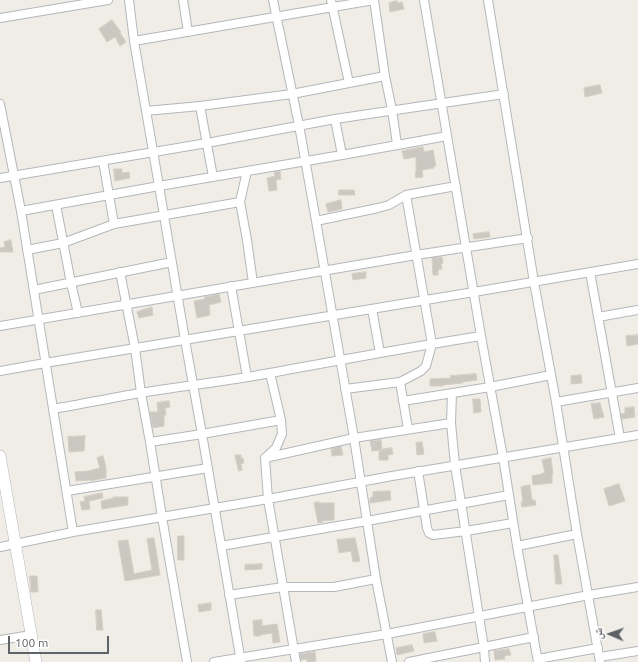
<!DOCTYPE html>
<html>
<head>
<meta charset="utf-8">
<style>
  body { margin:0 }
  #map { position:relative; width:638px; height:662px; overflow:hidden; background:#f0ede6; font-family:Ubuntu,"Noto Naskh Arabic",sans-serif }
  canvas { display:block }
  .north { position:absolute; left:590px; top:614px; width:40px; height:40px; -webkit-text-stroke:3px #fff; paint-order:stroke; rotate:272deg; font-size:11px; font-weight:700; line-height:16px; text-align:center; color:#5e6367 }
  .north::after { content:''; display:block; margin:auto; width:14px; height:18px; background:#5e6367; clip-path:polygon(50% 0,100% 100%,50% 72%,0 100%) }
  .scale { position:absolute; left:8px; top:636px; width:101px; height:18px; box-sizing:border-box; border:2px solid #5e6367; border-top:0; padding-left:5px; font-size:12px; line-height:14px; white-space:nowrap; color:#5e6367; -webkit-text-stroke:3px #fff; paint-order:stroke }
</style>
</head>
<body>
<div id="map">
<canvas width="638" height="662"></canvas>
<div class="north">ش</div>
<div class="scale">100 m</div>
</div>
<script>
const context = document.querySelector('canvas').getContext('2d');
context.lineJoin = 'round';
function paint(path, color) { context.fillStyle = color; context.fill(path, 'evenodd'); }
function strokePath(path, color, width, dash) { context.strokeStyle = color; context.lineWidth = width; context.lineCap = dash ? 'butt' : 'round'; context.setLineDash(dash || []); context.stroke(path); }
const building = new Path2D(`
  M397,1v2l5,-1 2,7 -14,3 -1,-9z
  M112,20l9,12 -1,1 6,9 -6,4 -5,-9 -8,5 -8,-13z
  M600,85l2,8 -17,4 -1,-9z
  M423,147l1,5 9,-2 3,16h-2v2l-12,2 1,7 -7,1 -1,-5 1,-1v-15l-12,2 -2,-8z
  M114,169h8v4l7,-1 1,6 -15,3z
  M280,171l1,8 -5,1 1,10 -8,1 -2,-13 8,-2 -1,-4z
  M339,190h15l1,5h-16z
  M341,200l1,9 -14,3 -2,-8z
  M489,232l1,5 -16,2 -1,-5z
  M11,240l2,12h-13v-4l5,-1 -1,-5z
  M442,257l1,6 -2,1 1,5 -4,1v5h-5l-1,-17z
  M366,272v6l-13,2 -1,-6z
  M219,294l2,8 -12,3 1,10 -13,3 -3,-17 11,-2 -1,-2 7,-1z
  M152,307l1,8 -14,3 -2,-6z
  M638,335v9l-11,2 -1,-10z
  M476,374l1,6 -14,2v1l-20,2v1h-13v-7l21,-1 -1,-2z
  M581,375l1,8 -11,1v-8z
  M473,399h7l1,13 -7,1z
  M169,401l1,6 -5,1 1,7h-2v11l-11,2 -3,-16h8l-1,-9z
  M600,403l4,14 -10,2 -3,-15z
  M634,407l1,10 -13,2 -1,-5 4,-1v-5z
  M85,436l-1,15 -15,1 -1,-15z
  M381,440l1,10 -10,1 -2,-10z
  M422,442l2,12 -7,1 -1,-12z
  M341,446l2,9 -11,1 -1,-7z
  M392,448l1,6 -5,1v5h-9v-10z
  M235,455h6v3h2l1,5 -3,1 1,6 -3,1z
  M103,456l3,11v11l-7,1 -8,2 -1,-1 -14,1 -1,-9 13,-1 12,-3 -3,-10z
  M551,458l2,16 -1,1v8l-19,2 -1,-9 10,-2v-1h3l-3,-13z
  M619,484l6,17 -16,5 -5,-17z
  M530,485l2,15h3l1,5 -14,2 -1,-5h2l-2,-15z
  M390,491l1,9 -21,3v-5l3,-1v-5z
  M102,493l1,5 -14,3 1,8 -8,1 -2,-8 5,-1 -1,-4z
  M113,497h15v8l-26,4 -1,-8 13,-3z
  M319,502v1h15v17l-12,1 1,1 -5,1 -4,-20z
  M178,536h6v24h-6z
  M154,538l6,37 -35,6 -7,-40 10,-1 6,34 18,-4 -5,-31z
  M355,538l5,23 -7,1 -2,-11 -12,2 -2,-13z
  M554,555h4l4,29h-6z
  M262,564v5l-17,1v-5z
  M30,576h7l1,16h-7z
  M211,603v7l-12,2 -1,-7z
  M96,610h5l2,20h-6z
  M262,620v6l15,-2 3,18 -7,1 -1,-10 -12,2v1h-6l-1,-15z
  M435,632l2,9 -13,2 -1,-9z
  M412,645l2,6 -17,4 -1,-7z
  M509,649l2,6 -7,1 1,3 -10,1 -1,-9z
  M315,652l1,9 -9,1v-3l-6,1 -1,-6z`);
const minor = new Path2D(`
  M129,0l5,41 25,145 26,154 17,94 39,228
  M183,0l5,32
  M273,0l26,125 17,96 38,217 22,141 16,83
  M331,0l18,83
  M424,0l57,336 22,121 14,89 21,116
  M488,0l46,282 22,120 21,132 23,128
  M0,18l108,-18
  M134,41l240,-41 11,76 7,34 5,34
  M0,104l21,107 52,321
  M200,106l13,71
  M146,111l54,-5 92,-12 93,-18
  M335,119l7,36
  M103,161l11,63
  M247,171l-7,31 7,38 6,43
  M0,178l207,-35 128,-24 169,-25
  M56,205l15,78 7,30
  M21,211l138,-25 183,-31 105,-19
  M316,221l62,-13 11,-3 17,-10 50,-9
  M27,250l36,-7 51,-19 126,-22
  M120,272l15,76 6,45 9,49 12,75 25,145
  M590,272l30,166
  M231,286l16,91
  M34,290l138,-28
  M372,309l8,44
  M598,317l40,-7
  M0,326l416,-71 112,-17
  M0,371l45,-8 429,-71 164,-28
  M270,373l11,47 1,14 -6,14 -11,10 3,41 28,163
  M400,382l8,47
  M345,389l55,-7 21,-11 5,-5 6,-22 -26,-149
  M452,393l-1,30 4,42 29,183 1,14
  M403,401l87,-14 61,-12
  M556,402l82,-14
  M53,409c29,-5 58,-11 87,-16 36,-6 72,-10 108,-16 78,-14 155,-29 233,-41
  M150,442l52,-8 79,-14
  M265,458l89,-20 97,-15
  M418,471l9,57 2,5 4,2 33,-4 47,-8
  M67,491l141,-23
  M221,546l146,-25 142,-26
  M517,546l60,-12
  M0,547l73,-15 195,-33 124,-23 246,-41
  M229,595l54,-8h51l42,-8
  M0,640l31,-5
  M600,657l38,-6
  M538,659l60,-11
  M214,662l173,-28 202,-39 49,-8
  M409,662l125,-25`);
const secondary = new Path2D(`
  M0,456l36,206`);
paint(building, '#cbc8c2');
strokePath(building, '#d5cec4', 1);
strokePath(minor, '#b3b7bb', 10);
strokePath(secondary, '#b2b7bb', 12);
strokePath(minor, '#fff', 8);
strokePath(secondary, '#fff', 11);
</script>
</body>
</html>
